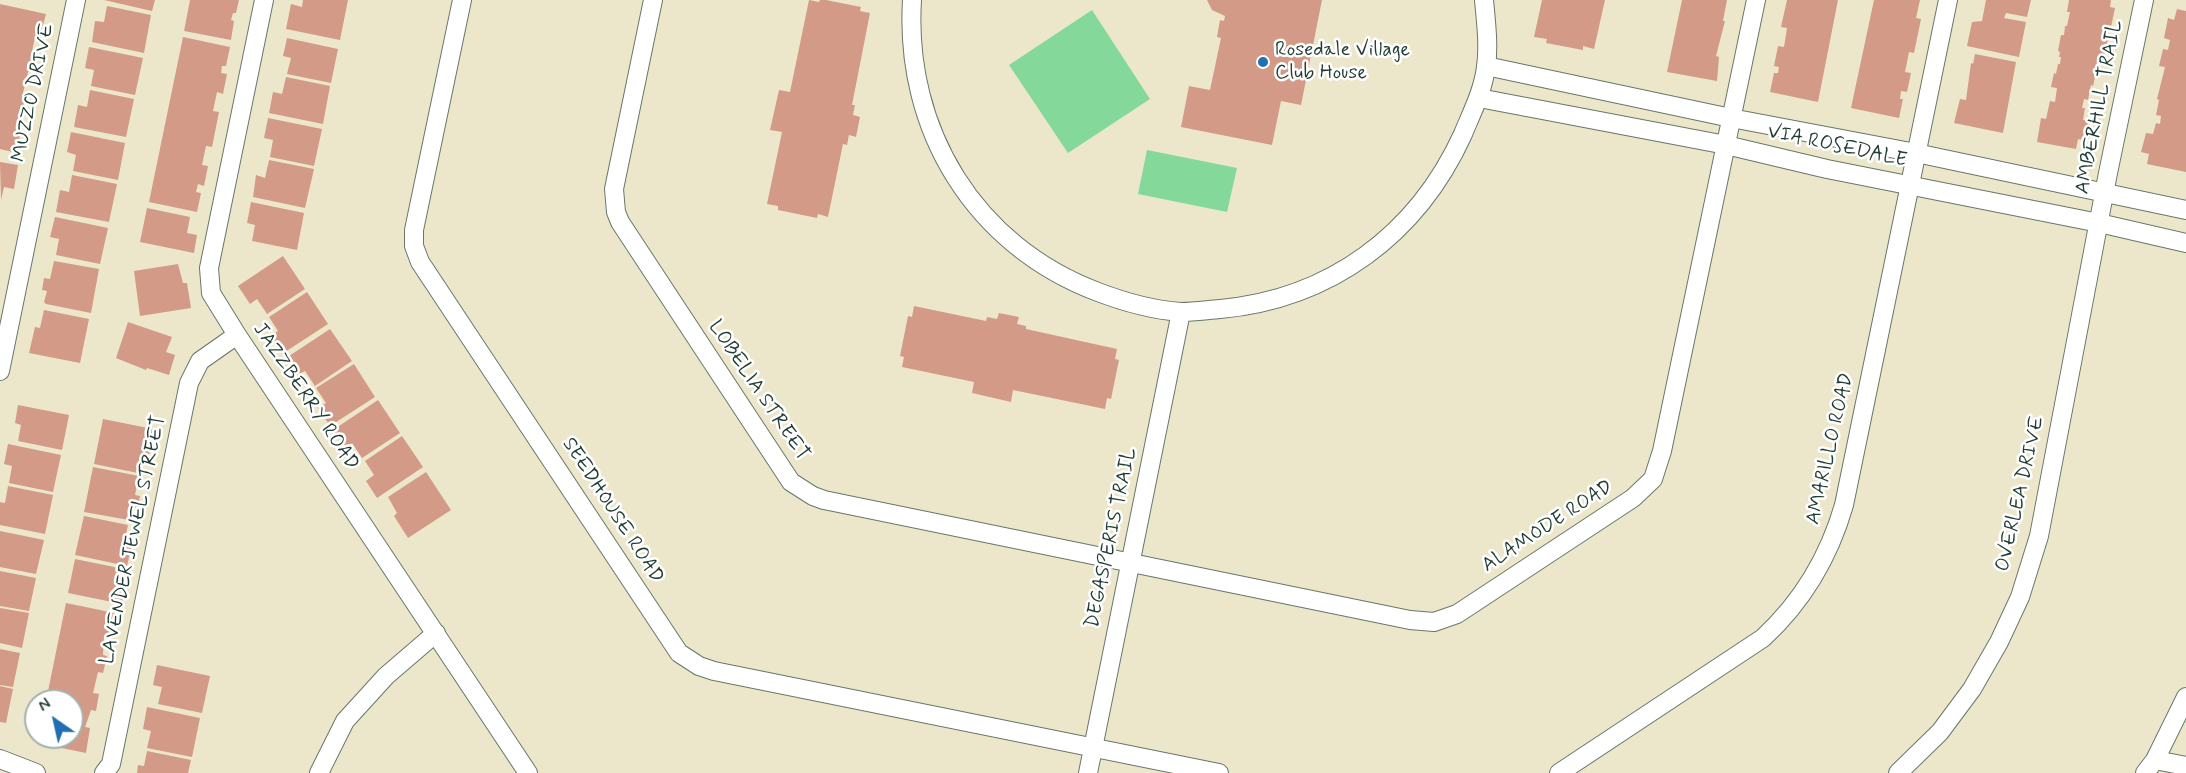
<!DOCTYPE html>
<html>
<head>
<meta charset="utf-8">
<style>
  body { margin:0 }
  #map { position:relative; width:2186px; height:773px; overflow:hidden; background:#ece7cb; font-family:Mynerve,sans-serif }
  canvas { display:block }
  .north { position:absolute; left:24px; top:689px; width:60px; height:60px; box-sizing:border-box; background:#fff; border:2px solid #a5b1ae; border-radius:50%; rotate:326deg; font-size:16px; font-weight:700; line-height:24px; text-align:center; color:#1f3d34 }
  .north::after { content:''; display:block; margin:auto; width:21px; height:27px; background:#1f6fb2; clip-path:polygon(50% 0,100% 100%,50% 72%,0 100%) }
</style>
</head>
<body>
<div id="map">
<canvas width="2186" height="773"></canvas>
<div class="north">N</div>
</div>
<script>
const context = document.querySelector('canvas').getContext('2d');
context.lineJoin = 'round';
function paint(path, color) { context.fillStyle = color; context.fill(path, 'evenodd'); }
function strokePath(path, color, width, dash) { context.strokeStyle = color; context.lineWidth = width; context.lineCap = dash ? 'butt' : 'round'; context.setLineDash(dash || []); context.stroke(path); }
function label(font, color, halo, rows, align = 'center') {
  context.font = font + ' Mynerve,sans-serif'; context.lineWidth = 5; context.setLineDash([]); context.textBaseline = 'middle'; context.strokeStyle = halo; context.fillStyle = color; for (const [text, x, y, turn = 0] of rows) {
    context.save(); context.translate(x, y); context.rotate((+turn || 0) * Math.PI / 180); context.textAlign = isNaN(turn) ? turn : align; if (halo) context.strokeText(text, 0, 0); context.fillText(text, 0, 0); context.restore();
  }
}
const green = new Path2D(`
  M1092,10l58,89 -82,54 -59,-88z
  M1147,150l90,18 -10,44 -89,-18z`);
const building = new Path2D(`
  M104,0h51l-3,11z
  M190,0h49l-3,13h-3l-2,7 3,1 -3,19 -47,-9z
  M303,0h45l-8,40 -54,-11 5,-25 11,3z
  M809,0l10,2 1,-2h6l35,7 -1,4 10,2 -18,92h3l-2,10 7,2 -4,20 -7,-2 -2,10 -4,-1 -15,73 -10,-3 -1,4 -39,-8v-4l-11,-2 15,-72 -12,-2 9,-40 11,2z
  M1207,0h115l-21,105 -20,-4 -9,44 -91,-18 8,-41 21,4 11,-52 -4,-1 3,-17 4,1 1,-5 -13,-6z
  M1542,0h63l-11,49 -11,-3v4l-37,-7 1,-4 -13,-2z
  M1682,0h45l-4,21h2l-9,35 3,1 -2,24 -50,-9z
  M1787,0h51l-20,102 -48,-10 4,-19h4l1,-6 -5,-1 4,-20 6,1 3,-19 -6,-1z
  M1874,0h46l-4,18 5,1 -7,34 -5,-1 -4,20 6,1 -4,19 -6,-1 -1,8h3l-4,19 -48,-10z
  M1986,0h45l-4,17 -21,-4 -2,5 22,4 -7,35 -52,-11 5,-24 10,-1z
  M2069,0h42l-1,7 5,1 -4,19 -7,-1 -2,11 6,1 -3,17 -5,-1 -7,32 -2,-1 -3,15 -4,-1 -2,9h3l-2,12 7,1 -4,20 -8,-2 -2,10 -39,-7 4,-24 5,1 4,-18 5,1 2,-14 -6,-1 3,-14 2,1 2,-10h2l1,-7h-2l1,-5 -2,-1 3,-16h3l1,-9h2l3,-14h-3z
  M0,4l46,10 -6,23h-5l-4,19h3l-4,16h-2l-5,21h3l-3,17 -3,-1 -4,19 5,1 -4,24 -17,-4z
  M107,6l44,9 -7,38 -52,-11 3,-21 9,1z
  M2177,9l9,2v161l-39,-8 2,-10 -8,-2 5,-19 7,1 3,-11 4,1 1,-8 -5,-1 3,-15 -2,-1 8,-32 -6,-1 4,-17 5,1 2,-10 -6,-2 4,-20 6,2z
  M183,37l47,10 -4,19h-4l-1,7 6,1 -4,20 -6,-2 -4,19 6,1 -7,35 -6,-1 -4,19 6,1 -4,20 -6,-2 -2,8 5,1 -4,19 -48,-10z
  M287,38l51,11 -7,34 -44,-9 4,-16 -8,-2z
  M89,47l54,11 -8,37 -44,-9 3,-16 -9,-2z
  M1975,54l41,8 -13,71 -49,-10 6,-24 6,1 5,-37 2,1z
  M286,77l44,9 -7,38 -54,-11 4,-21 9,2z
  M90,90l44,9 -8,38 -52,-10 4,-22 9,2z
  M268,118l54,11 -8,37 -44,-9 3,-17 -9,-2z
  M71,132l54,11 -7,37 -45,-9 3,-16 -9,-3z
  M269,160l45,9 -9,39 -52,-11 3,-22 9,3z
  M0,162l18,3 -4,24 -10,-2 -3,13z
  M72,175l45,9 -8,38 -53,-10 4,-22 9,2z
  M251,202l53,11 -7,37 -45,-9 3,-16 -8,-2z
  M147,208l43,9 -3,16 10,2 -3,18 -54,-11z
  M55,217l53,11 -8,36 -44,-9 3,-16 -9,-2z
  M283,256l22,33 -38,25 -10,-15 -7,5 -12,-18z
  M54,261l45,8 -8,44 -45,-9 -2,-2 3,-11 -5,-1 2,-12 6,1z
  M178,264l5,19h4l4,25 -51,8 -6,-45z
  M307,292l21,32 -46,30 -12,-18 8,-5 -9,-14z
  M914,306l72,15 1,-4 10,2 2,-6 20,4 -2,7 9,2v3l91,20 -2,10 4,1 -8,39 -4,-1 -2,11 -92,-19 -2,12 -39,-9 2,-11 -72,-15 2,-10 -4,-1 8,-40 4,1z
  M44,310l45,9 -9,44 -51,-10 6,-26 5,1z
  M128,322l44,15 -6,15 9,3 -6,20 -22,-7 -1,2 -30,-12z
  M330,329l22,32 -37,25 -10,-15 -8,4 -11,-17z
  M354,364l21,33 -45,29 -12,-18 8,-5 -10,-15z
  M378,400l22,33 -38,25 -10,-15 -6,5 -13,-18z
  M18,405l51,10 -7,35 -44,-9 3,-16 -6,-2z
  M103,419l50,10 -4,26 -5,-1 -6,19 -44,-9z
  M402,436l21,31 -46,31 -11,-17 8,-6 -9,-14z
  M8,444l53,11 -8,37 -44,-9 3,-17 -8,-2z
  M93,467l46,9 -4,19 5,1 -2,12 -5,-1 -4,13 -45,-8z
  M426,472l25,38 -43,28 -14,-22 3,-3 -9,-16z
  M8,486l45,9 -8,39 -45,-9v-23l5,1z
  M84,516l44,9 -4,18 8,1 -5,22 -52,-11z
  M0,531l44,9 -8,34 -36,-7z
  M75,559l44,9 -3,16 9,2 -3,18 -54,-11z
  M0,571l36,7 -7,33 -29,-5z
  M66,603l49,10 -6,24 -5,-1 -1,19 4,1 -4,17 -5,-1 -5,21 6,1 -3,17 -5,-1 -6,17 5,1 -4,25 -49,-10 1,-6h34v-36h-26z
  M0,608l29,5 -7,35 -22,-5z
  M0,649l20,4 -7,34 -13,-2z
  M157,665l53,11 -8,37 -44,-9 4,-17 -9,-2z
  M0,686l13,3 -7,34 -6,-1z
  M147,707l53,11 -8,39 -45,-9 4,-17 -8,-2z
  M147,751l44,9 -3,13h-51l1,-8 6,1z`);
const minor = new Path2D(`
  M264,0l-55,268 2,25 26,42 291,438
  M462,0l-48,230v16l6,16 259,391 20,13 15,5 505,102
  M653,0l-39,189 2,23 4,10 171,260 22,14 11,4 586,120 24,2 23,-8 176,-116 20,-19 9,-28 94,-451
  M912,0c-8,130 63,246 186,292 26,10 56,18 83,20 13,0 26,-2 39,-3 110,-10 197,-74 243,-175 9,-22 20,-43 23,-67 3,-22 0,-45 -2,-67
  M1486,66l245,52 185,35 270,57
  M1479,98l247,47 101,24 272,54 87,20
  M0,371l76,-371
  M0,759l36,14
  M2155,760l31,6
  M104,773l7,-9 78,-381 11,-22 37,-26
  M319,773l26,-52 41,-45 50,-43
  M1088,773l93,-461
  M1559,773l204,-135c40,-37 66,-81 81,-133l104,-505
  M1898,773l42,-41 32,-43 27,-47 21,-45 19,-61 69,-363 36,-173
  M2145,773l10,-13 31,-63`);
const markers = [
  [1263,62,6,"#1f6fb2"]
];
const poiNames = [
  ["Rosedale Village",1275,51],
  ["Club House",1275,74]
];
const streetNames = [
  ["MUZZO DRIVE",34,93,-78],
  ["AMBERHILL TRAIL",2100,107,-79],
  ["VIA ROSEDALE",1837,147,12],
  ["LOBELIA STREET",758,391,56],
  ["JAZZBERRY ROAD",305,397,56],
  ["AMARILLO ROAD",1831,449,-77],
  ["OVERLEA DRIVE",2021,494,-77],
  ["SEEDHOUSE ROAD",612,511,57],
  ["ALAMODE ROAD",1548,527,-33],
  ["DEGASPERIS TRAIL",1112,538,-78],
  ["LAVENDER JEWEL STREET",134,540,-78]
];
paint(green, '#84d89a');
paint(building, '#d39a88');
strokePath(minor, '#677869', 20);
strokePath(minor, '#fff', 18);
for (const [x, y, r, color] of markers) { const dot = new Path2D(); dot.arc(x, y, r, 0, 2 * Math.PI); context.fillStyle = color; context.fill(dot); strokePath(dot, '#fff', 2); }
label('20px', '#1f3d34', '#fff', poiNames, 'left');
label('20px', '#1f3d34', '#fff', streetNames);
</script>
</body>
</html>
